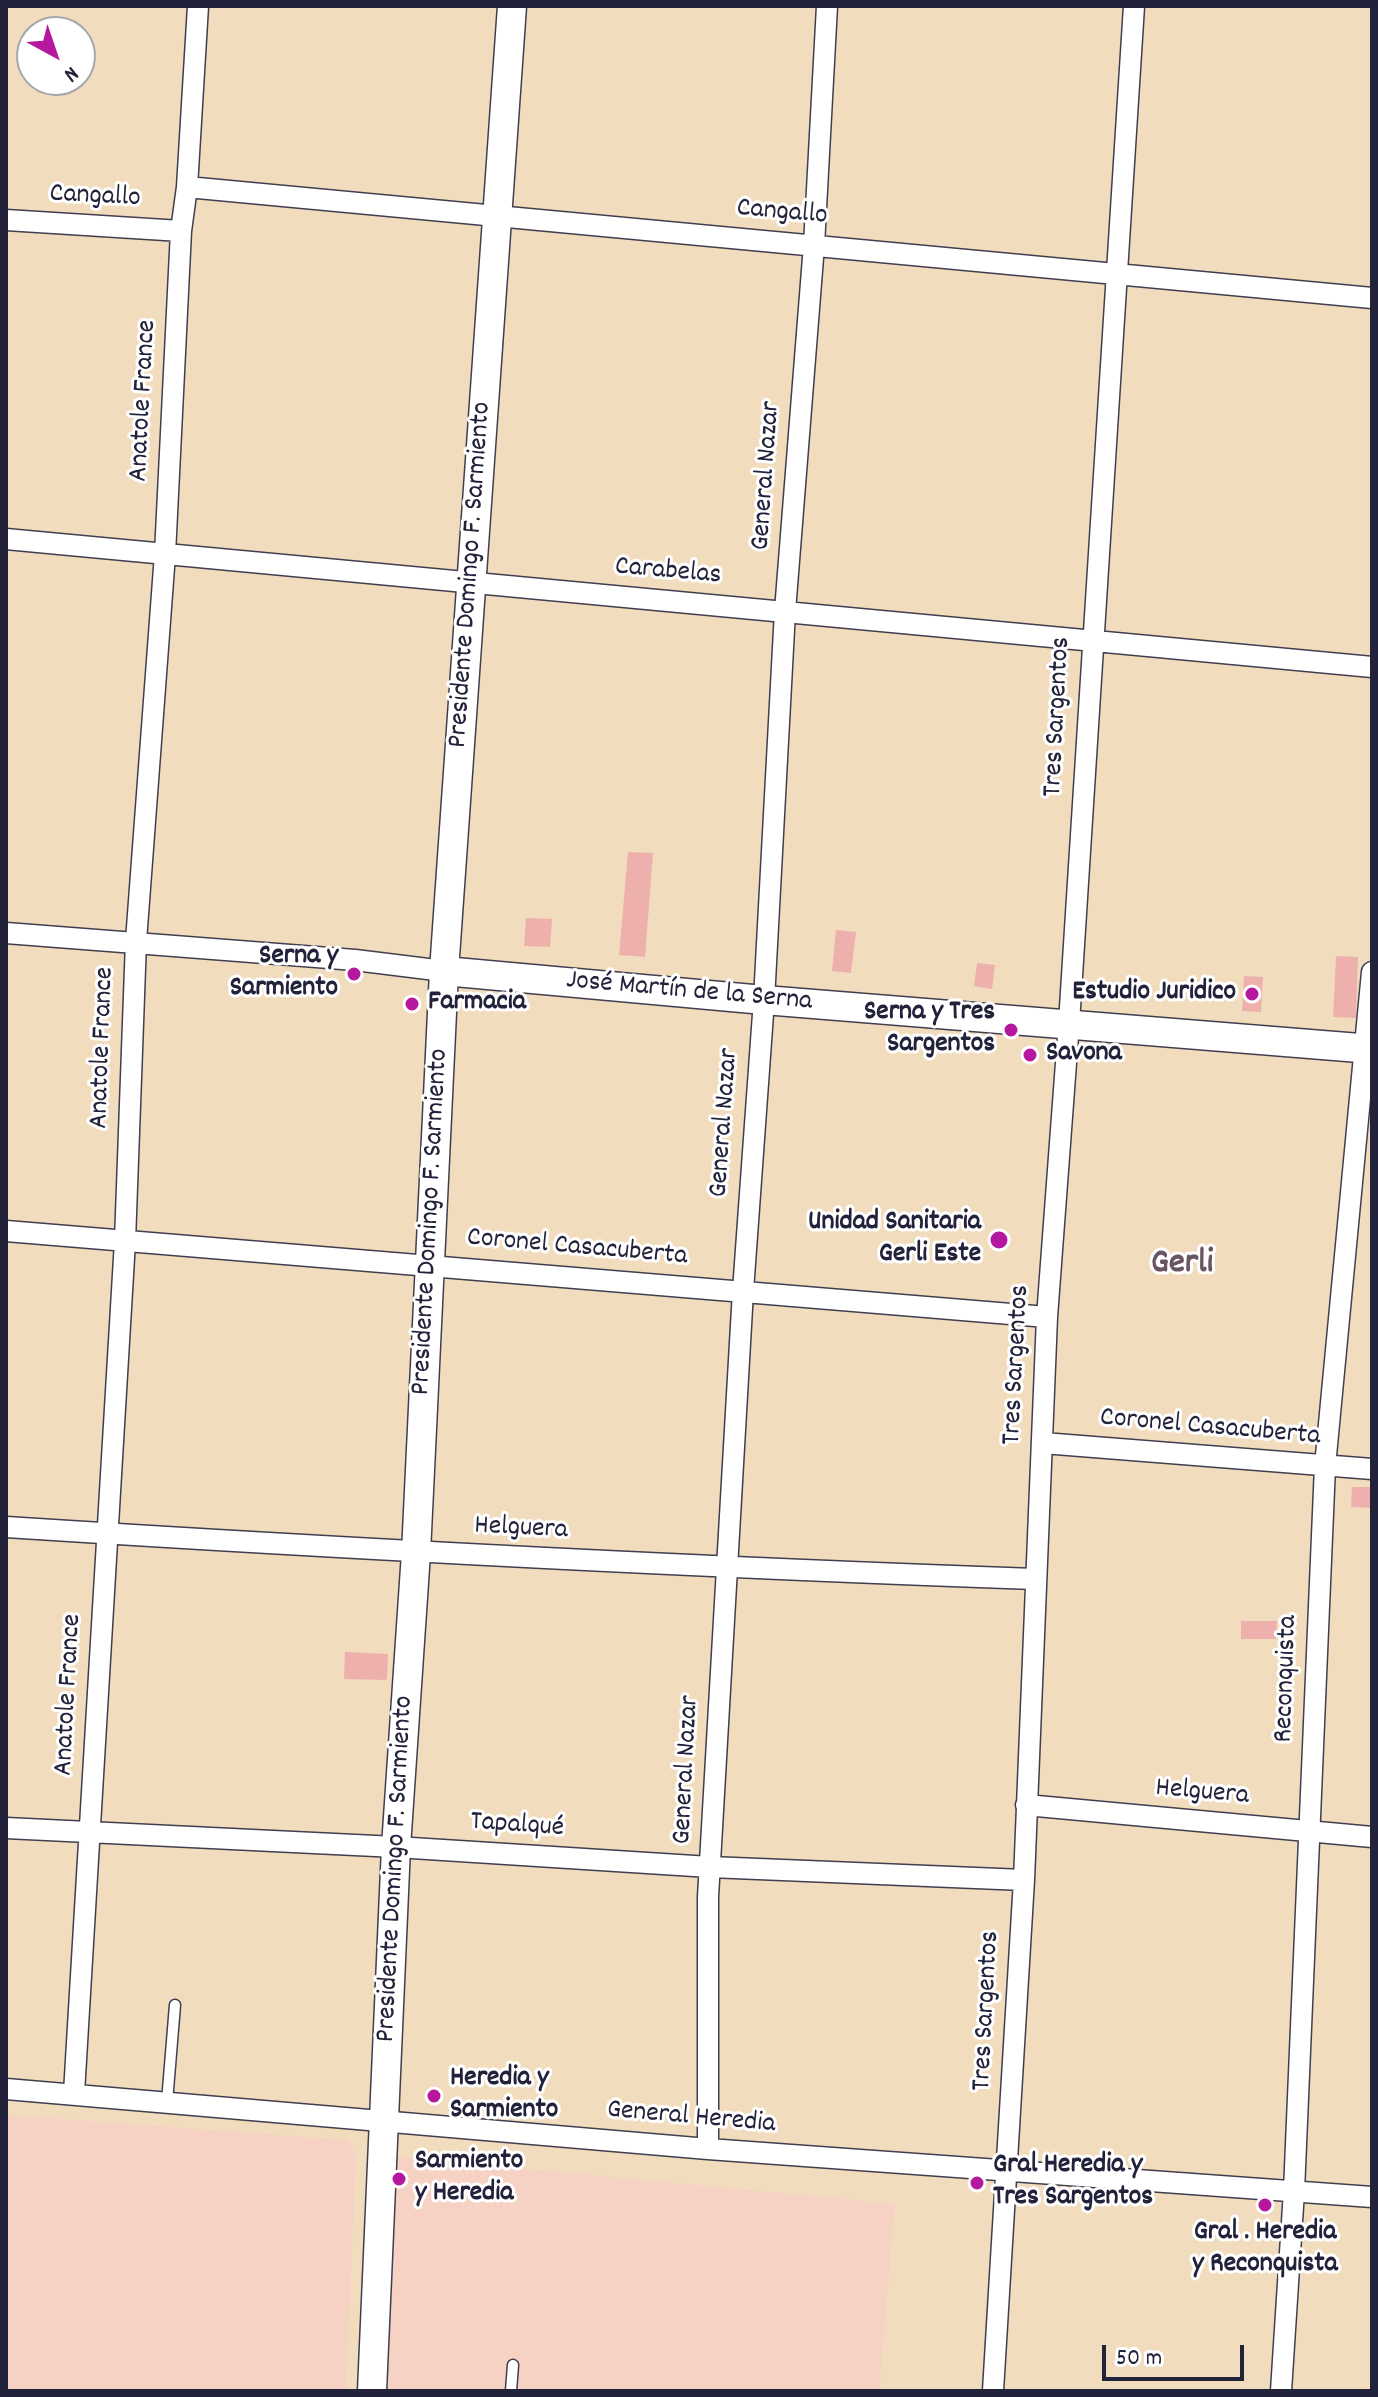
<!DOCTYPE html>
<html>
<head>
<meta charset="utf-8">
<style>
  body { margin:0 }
  #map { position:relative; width:1378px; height:2397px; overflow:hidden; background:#f2dcbe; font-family:Dekko,sans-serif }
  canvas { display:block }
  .frame { position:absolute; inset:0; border:8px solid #22223b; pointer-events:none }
  .north { position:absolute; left:16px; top:16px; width:80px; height:80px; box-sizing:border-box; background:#fff; border:2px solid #a7a7b1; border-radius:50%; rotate:140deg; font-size:22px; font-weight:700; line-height:32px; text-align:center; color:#22223b }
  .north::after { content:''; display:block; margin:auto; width:28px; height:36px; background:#b5179e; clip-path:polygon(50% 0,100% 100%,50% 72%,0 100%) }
  .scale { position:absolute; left:1102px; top:2345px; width:142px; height:36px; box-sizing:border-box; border:4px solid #22223b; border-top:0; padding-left:10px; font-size:24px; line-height:28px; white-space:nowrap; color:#22223b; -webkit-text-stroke:6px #fff; paint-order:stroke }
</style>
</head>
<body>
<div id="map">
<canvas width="1378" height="2397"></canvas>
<div class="frame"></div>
<div class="north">N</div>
<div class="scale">50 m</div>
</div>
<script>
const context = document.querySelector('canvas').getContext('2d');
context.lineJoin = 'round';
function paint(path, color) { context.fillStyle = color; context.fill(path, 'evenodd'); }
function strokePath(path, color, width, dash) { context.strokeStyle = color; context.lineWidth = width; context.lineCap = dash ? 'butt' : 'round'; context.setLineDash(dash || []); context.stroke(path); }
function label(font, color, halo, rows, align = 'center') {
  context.font = font + ' Dekko,sans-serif'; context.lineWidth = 6; context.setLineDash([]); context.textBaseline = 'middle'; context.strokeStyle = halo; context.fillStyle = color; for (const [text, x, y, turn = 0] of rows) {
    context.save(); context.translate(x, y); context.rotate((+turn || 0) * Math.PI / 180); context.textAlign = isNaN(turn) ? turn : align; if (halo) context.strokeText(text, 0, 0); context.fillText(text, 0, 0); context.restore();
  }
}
const built = new Path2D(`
  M6,2115l343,25 7,16 -10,235h-340z
  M393,2156l502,48 -16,187h-501z`);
const building = new Path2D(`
  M628,852l25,1 -8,104 -26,-2z
  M526,918l26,1 -2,28 -26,-1z
  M836,930l20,2 -5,41 -19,-2z
  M1336,956l22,1 -2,61 -23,-1z
  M977,963l18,2 -3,24 -18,-3z
  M1244,976l19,1 -2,35 -19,-1z
  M1352,1487h20v21l-21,-1z
  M1241,1621h36l-1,18h-35z
  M345,1652l43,2 -1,26 -43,-1z`);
const lane = new Path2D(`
  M167,2102l8,-97
  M511,2391l2,-26`);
const street = new Path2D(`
  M187,187l1185,111
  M6,220l175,11
  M6,539l1366,128
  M6,933l349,27 89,11
  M6,1231l1041,86
  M1043,1443l329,26
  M6,1527c343,22 685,40 1029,52
  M1026,1805l346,32
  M6,1828l390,19 314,20 314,13
  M6,2089l702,60 664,48
  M74,2093l51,-852 11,-300 29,-387 16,-323 6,-44 11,-181
  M708,2149v-252l35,-606 21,-291 21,-389 29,-366 13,-239
  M993,2391l31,-511 23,-563 22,-294 65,-1017
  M1281,2391l13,-200 31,-725 47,-494`);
const secondary = new Path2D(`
  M444,971l320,29 608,49
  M372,2391l24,-544 20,-294 28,-582 68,-965`);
const markers = [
  [354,974,8,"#b5179e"],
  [1252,994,8,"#b5179e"],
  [412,1004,8,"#b5179e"],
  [1011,1030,8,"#b5179e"],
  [1030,1055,8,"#b5179e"],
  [999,1240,10,"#b5179e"],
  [434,2096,8,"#b5179e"],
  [399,2179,8,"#b5179e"],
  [977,2183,8,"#b5179e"],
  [1265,2205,8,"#b5179e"]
];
const streetNames = [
  ["Cangallo",95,198,3],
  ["Cangallo",782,214,5],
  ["Anatole France",145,401,-87],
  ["General Nazar",768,476,-86],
  ["Carabelas",668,573,5],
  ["Presidente Domingo F. Sarmiento",472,575,-86],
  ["Tres Sargentos",1059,717,-87],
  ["José Martín de la Serna",689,993,5],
  ["Anatole France",104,1048,-88],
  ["General Nazar",726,1123,-86],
  ["Presidente Domingo F. Sarmiento",432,1222,-87],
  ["Coronel Casacuberta",577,1249,5],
  ["Tres Sargentos",1018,1365,-87],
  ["Coronel Casacuberta",1210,1429,5],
  ["Helguera",521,1530,3],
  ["Reconquista",1288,1679,-88],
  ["Anatole France",70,1695,-87],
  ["General Nazar",688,1770,-87],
  ["Helguera",1202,1794,5],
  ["Tapalqué",517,1827,4],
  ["Presidente Domingo F. Sarmiento",397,1869,-87],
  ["Tres Sargentos",988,2011,-87],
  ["General Heredia",691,2119,5]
];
const poiNames = [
  ["Serna y",338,958,"right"],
  ["Sarmiento",338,990,"right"],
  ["Estudio Juridico",1236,994,"right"],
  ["Farmacia",428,1004],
  ["Serna y Tres",995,1014,"right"],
  ["Sargentos",995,1046,"right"],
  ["Savona",1046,1055],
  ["Unidad Sanitaria",981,1224,"right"],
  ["Gerli Este",981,1256,"right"],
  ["Heredia y",450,2080],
  ["Sarmiento",450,2112],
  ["Sarmiento",415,2163],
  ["y Heredia",415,2195],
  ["Gral Heredia y",993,2167],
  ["Tres Sargentos",993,2199],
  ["Gral . Heredia",1265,2234,"center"],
  ["y Reconquista",1265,2266,"center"]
];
const districtNames = [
  ["Gerli",1182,1266]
];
paint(built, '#f6d2c5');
paint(building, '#eeb0ac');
strokePath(lane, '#413e4f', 13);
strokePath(street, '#413e4f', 23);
strokePath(secondary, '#413e4f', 31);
strokePath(lane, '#fff', 10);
strokePath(street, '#fff', 20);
strokePath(secondary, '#fff', 28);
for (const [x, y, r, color] of markers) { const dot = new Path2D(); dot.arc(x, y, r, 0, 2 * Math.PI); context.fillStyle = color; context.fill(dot); strokePath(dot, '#fff', 3); }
label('28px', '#22223b', '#fff', streetNames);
label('bold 28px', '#22223b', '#fff', poiNames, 'left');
label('bold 36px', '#695463', '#fff', districtNames);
</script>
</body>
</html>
